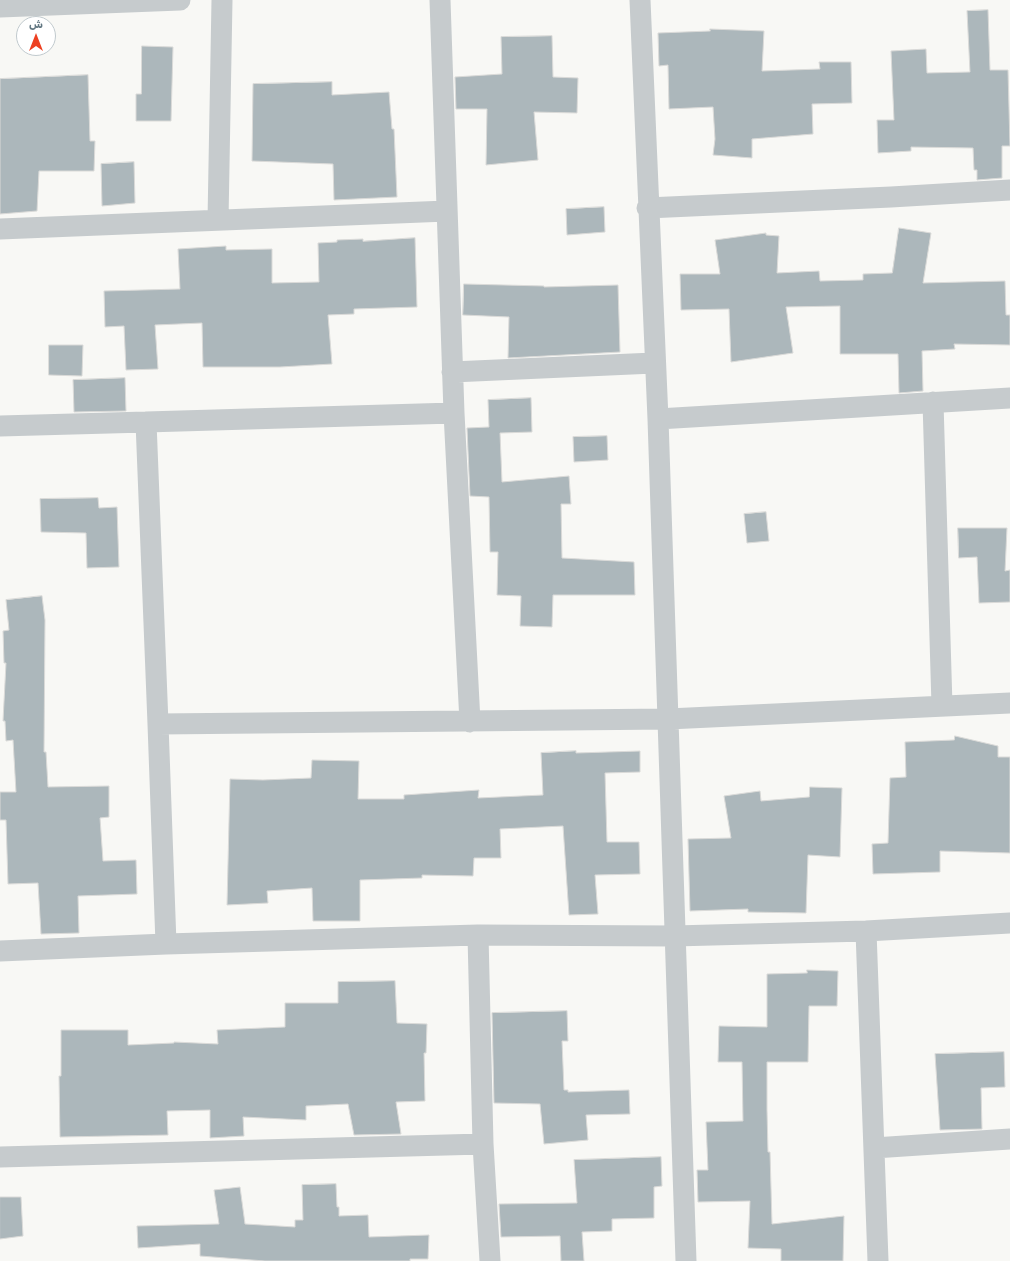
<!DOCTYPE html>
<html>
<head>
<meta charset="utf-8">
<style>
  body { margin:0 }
  #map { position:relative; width:1010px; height:1261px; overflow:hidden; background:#f8f8f5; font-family:Rubik,Vazirmatn,sans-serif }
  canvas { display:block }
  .north { position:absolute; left:16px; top:16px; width:40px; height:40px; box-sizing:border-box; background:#fff; border:1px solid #c0c9cd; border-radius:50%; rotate:0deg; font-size:11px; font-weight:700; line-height:16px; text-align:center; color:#627782 }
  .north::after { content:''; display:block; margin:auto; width:14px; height:18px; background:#ed4021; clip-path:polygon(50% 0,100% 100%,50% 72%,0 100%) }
</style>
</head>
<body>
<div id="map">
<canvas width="1010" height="1261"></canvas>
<div class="north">ش</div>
</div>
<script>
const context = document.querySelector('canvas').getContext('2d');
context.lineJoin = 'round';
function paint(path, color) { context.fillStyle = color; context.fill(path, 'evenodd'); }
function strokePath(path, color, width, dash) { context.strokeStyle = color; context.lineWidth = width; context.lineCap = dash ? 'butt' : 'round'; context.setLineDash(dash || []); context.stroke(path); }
const building = new Path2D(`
  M988,10l2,60h18l2,76h-8v32l-25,2v-10h-3l-1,-22 -62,-1v4l-33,2 -1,-33h17l-3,-69 35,-2 1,24 43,-1 -3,-61z
  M710,29l54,2 -2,40 58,-2 -1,-7h32l1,41 -40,1 1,30 -61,5v19l-39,-3 2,-16 -2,-32 -44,2 -1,-44 -9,1 -1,-33 52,-2z
  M552,36l1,41 25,1 -1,35 -43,-1 4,48 -52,5 1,-56h-31l-1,-32 47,-3 -1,-37z
  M142,46l31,1 -2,74h-35v-27h5z
  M88,75l2,66h5l-1,30h-55l-2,40 -37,3v-135z
  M332,82v13l57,-3 3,37h2l3,68 -63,3 -1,-36 -81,-3 1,-77z
  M134,162l1,41 -33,3 -1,-42z
  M604,207l1,25 -38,3 -1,-26z
  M899,228l32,5 -8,50 82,-2 1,34h4v30l-56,-1 1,5 -33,2 1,40 -24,2 -1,-39h-58v-48l-54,1 7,46 -62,9 -2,-53 -48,1 -1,-36h40l-5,-34 51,-7v2l13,1 -2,37 42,-2 1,10 43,-1v-6l29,-1z
  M415,238l2,69 -63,2v5l-26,1 4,49 -52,3h-77l-1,-44 -47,2 3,44 -32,1 -2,-44 -19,1 -1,-36 76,-2 -2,-40 48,-3v4l46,-1v34l47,-1 -1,-39 19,-1v-2l26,-1v2z
  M464,284l80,2v1l74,-2 2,67 -112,6 1,-41 -46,-2z
  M49,345h34l-1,31 -33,-1z
  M125,378l1,33 -52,1 -1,-32z
  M531,398l1,34 -32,1 2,49 67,-6 2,28h-10l1,54 72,4 1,33h-82l-1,32 -32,-1 1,-30 -24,-1 1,-43h-8l-1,-55 -19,-1 -3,-68 22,-1 -1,-27z
  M607,436l1,24 -34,2 -1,-25z
  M98,498l1,10 18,-1 2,60 -32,1 -1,-35 -45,-1 -1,-33z
  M766,512l3,29 -22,2 -3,-29z
  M958,528h49l-2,43 5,-1v32l-31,1 -2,-46 -18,1z
  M42,596l3,24 -1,132h2l2,35 61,-1v31l-9,1 3,43 33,-1 1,34 -59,2 1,37 -38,1 -3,-51 -30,1 -2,-64h-6v-28h16l-3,-52 -7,1 -1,-20h-2l3,-58h-2l-1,-32 6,-1 -3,-30z
  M955,736l43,10v11h12v96l-70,-2v21l-67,2 -1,-30 16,-1 2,-65 16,-1 -1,-35 49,-2z
  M576,751v2l64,-2v21l-35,1 2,69h32l1,32 -45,1 3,39 -29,1 -6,-89 -63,3 1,29h-27l-1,18 -51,-1v3l-62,2v41h-47l-1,-33 -45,3 1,12 -41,2 3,-126 33,1 48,-2 1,-18 47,1 -1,38h46v-4l75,-5 -1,8 65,-3 -2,-42z
  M810,787l32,1 -2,69 -32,-2 -2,58 -58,-1v-3l-58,2 -2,-72 43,-1 -7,-42 36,-5 1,10 48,-4z
  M807,970l31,1 -1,35h-28l-1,56h-41v48l1,42h2l2,72 72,-8 -1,45h-62v-12l-33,-1 2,-47 -52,1 -1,-32h11l-2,-48 37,-1 -1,-59h-24l1,-36 48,1v-53l40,-1z
  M395,981l2,42 30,1 -1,29h-2l1,48 -29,1 5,32 -47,1 -6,-31 -42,2v14l-63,-3 1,19 -34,2v-28l-43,1 1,24 -108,2 -1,-61h2v-46h67v15l46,-2v-1l44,2 -1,-14 68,-3v-24h53v-21z
  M567,1011l1,30h-6l2,49h4v2l61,-2 1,24 -44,1 2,25 -44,4 -4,-40 -46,-1 -2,-90z
  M1004,1052l1,35 -24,1 1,41 -42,1 -5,-76z
  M661,1157l1,29 -8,1v31l-42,1v12l-30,1 2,29h-23l-1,-25 -59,1 -2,-33 78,-1 -3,-43z
  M336,1184l1,23h2v9l29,-1 1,22 60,-2 -1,24h-18v2h-145l-65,-5v-12l-62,4 -1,-22 82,-2 -5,-34 26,-3 5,37 50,3v-7h8l-1,-35z
  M0,1197h21l2,39 -23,3z`);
const minor = new Path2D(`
  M440,0l14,413
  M640,0l18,419 28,842
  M0,7l180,-7
  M647,208l244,-11 119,-7
  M218,220l4,-220
  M0,229l447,-18
  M452,372l202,-9
  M933,402l9,304
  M658,419l352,-21
  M146,422l308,-9 16,309
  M0,426l146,-4 12,302
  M866,931l12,330
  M478,935l5,209 7,117
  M166,944l-8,-220 510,-5 342,-16
  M0,951l166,-7 312,-9 196,1 192,-5 144,-8
  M874,1148l136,-9
  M0,1157l483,-13`);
paint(building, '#acb7bb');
strokePath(building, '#dadad8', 1);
strokePath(minor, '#c6cbcd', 21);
</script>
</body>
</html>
